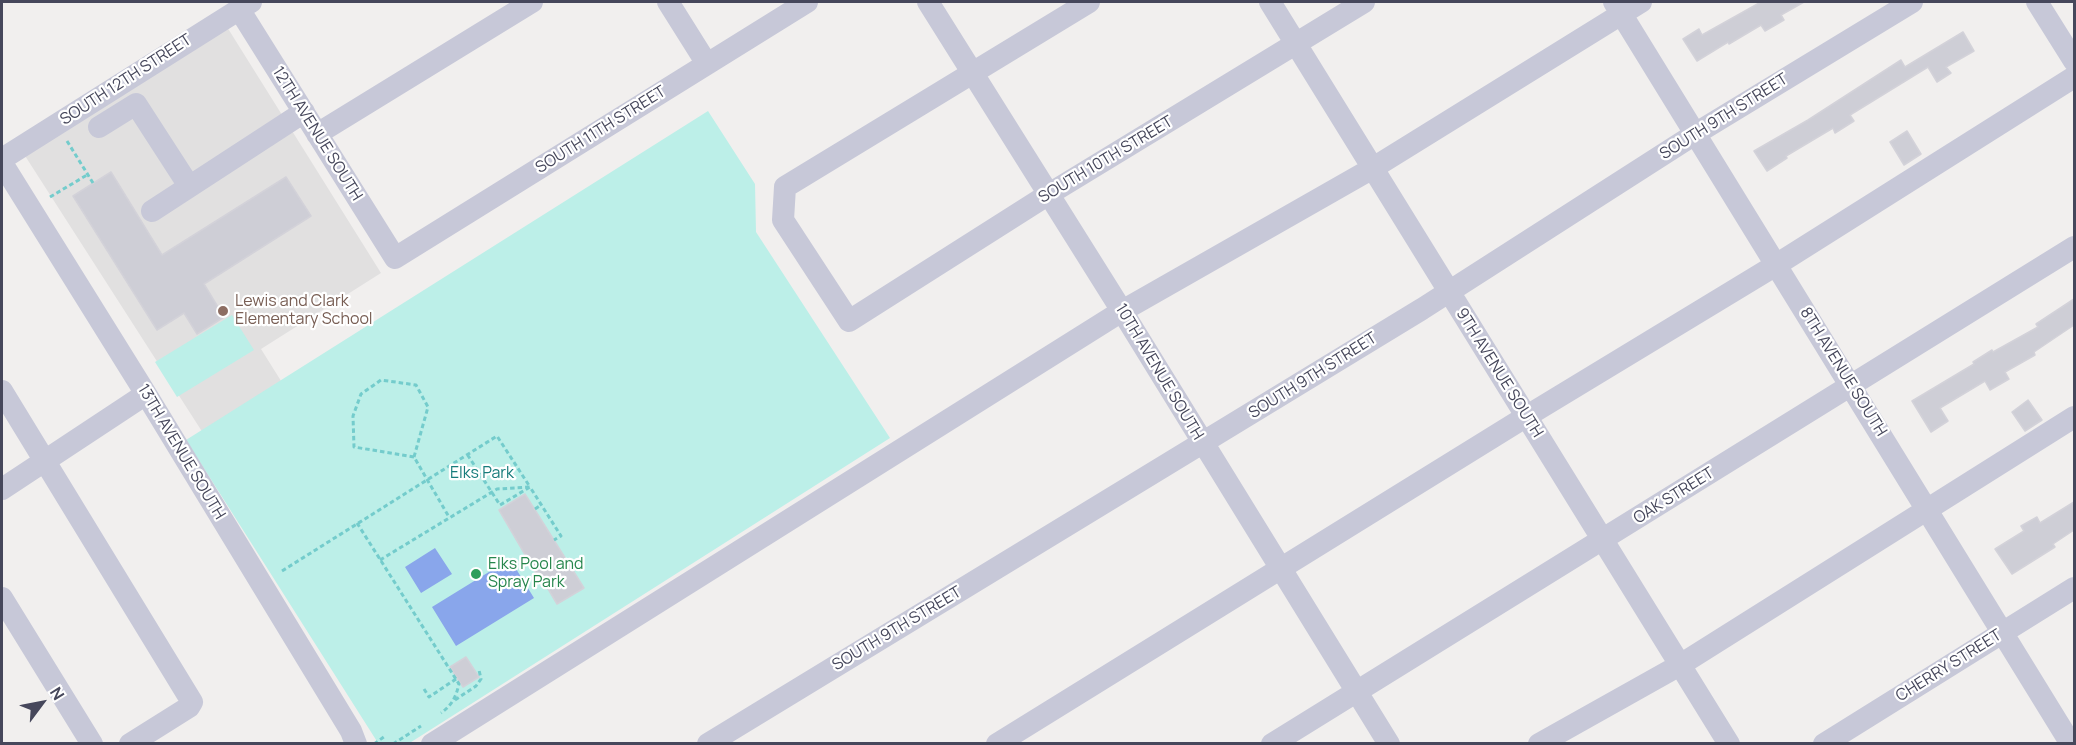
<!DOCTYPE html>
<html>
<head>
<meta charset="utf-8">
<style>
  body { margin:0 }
  #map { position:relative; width:2076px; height:745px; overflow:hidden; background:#f1efee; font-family:Manrope,sans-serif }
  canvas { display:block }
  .frame { position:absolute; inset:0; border:3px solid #46475b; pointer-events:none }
  .north { position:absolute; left:12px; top:673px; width:60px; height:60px; -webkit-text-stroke:4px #fff; paint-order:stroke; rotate:58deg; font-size:16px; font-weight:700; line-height:24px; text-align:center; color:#46475b }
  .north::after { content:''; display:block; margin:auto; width:21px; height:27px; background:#46475b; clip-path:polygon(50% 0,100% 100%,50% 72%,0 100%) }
</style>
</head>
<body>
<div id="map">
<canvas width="2076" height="745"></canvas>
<div class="frame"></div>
<div class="north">N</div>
</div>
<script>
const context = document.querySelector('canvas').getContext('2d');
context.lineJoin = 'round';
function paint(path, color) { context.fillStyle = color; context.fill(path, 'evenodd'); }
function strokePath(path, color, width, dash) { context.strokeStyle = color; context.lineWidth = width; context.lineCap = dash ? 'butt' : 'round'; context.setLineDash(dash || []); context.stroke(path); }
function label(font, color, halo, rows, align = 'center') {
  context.font = font + ' Manrope,sans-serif'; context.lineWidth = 4.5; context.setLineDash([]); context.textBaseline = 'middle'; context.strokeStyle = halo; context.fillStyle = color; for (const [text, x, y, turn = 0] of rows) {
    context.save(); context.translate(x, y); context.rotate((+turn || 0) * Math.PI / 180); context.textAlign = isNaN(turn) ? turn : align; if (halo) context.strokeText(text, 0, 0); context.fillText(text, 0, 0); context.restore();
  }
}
const education = new Path2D(`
  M222,19l159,254 -120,76 108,172 -80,46 -269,-419z`);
const green = new Path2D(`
  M708,111l47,73 1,48 134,206 -482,306 -30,-1 -192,-303z
  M232,315l22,35 -77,47 -22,-35z`);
const water = new Path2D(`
  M435,548l17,26 -31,19 -16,-26z
  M510,559l24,39 -78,48 -24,-39z`);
const building = new Path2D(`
  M1761,2h43l-23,13 3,5 -19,11 -4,-6 -32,19 -1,-2 -31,19 -14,-22 16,-10 3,6z
  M1963,32l11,19 -28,16 5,6 -14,9 -9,-15 -78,48 4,6 -19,12 -2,-5 -47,28 1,2 -20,13 -13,-20 54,-31 93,-60 4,7z
  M1907,131l14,23 -17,11 -14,-23z
  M111,172l51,83 124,-78 25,39 -107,68 20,33 -27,17 -13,-21 -27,17 -84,-134z
  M2074,299v26l-40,27 1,3 -30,17 4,7 -19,11 -5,-9 -45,27 8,13 -17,11 -19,-31 62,-37 -1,-2 19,-12 1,2 45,-25 -2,-3z
  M2028,400l14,20 -17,11 -13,-19z
  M525,494l59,94 -27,16 -10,-17 -2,2 -46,-79z
  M2074,502v28l-21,14 2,3 -43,27 -17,-25 29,-18 -3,-5 16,-9 3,6z
  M466,657l13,20 -16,10 -13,-20z`);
const path = new Path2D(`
  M67,141l26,42
  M50,197l37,-22
  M414,457l-60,-10 -1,-31 8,-22 20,-14 35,5 12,22 -14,50 35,60
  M535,509l6,-4
  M357,523l102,161c-3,13 -7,21 -18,29
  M380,560l117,-71 33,-2 31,49 -7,4
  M282,571l215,-135 33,51 -30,18 -33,-51
  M424,689l5,8 27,-18
  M455,700l21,-14 5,-7 -2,-9
  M374,744l11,-8
  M393,744l28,-18`);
const minor = new Path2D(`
  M668,2l39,62
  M928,2l194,309 267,433
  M1089,2l-304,185 -2,33 66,101 200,-127 315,-192
  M1270,2l459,742
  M1614,2l457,742
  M2037,2l37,59
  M239,9l156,249 412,-256
  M99,127l37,-23 53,82
  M317,134l215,-132
  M2,159l249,-157
  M2,163l144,231 205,337 5,13
  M152,211l152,-99
  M2,391l190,311 -3,5 -59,37
  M2,489l144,-95
  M2,598l90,146
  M432,744l690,-433 251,-143 268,-166
  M708,744l714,-435 273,-175 217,-132
  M997,744l530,-328 249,-151 298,-188
  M1272,744l802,-497
  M1539,744l141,-79 394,-248
  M1824,744l250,-156`);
const markers = [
  [223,311,6,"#8d6e63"],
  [476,574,6,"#2e9e5b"]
];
const streetNames = [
  ["SOUTH 12TH STREET",126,80,-33],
  ["SOUTH 9TH STREET",1724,117,-32],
  ["SOUTH 11TH STREET",601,130,-32],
  ["12TH AVENUE SOUTH",317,134,58],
  ["SOUTH 10TH STREET",1106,160,-31],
  ["10TH AVENUE SOUTH",1159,372,59],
  ["8TH AVENUE SOUTH",1843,372,58],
  ["9TH AVENUE SOUTH",1499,373,58],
  ["SOUTH 9TH STREET",1313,376,-32],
  ["13TH AVENUE SOUTH",181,452,59],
  ["OAK STREET",1674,496,-32],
  ["SOUTH 9TH STREET",897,629,-31],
  ["CHERRY STREET",1949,666,-32]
];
const educationNames = [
  ["Lewis and Clark",235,302],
  ["Elementary School",235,320]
];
const parkNames = [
  ["Elks Park",482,474]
];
const leisureNames = [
  ["Elks Pool and",488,565],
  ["Spray Park",488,583]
];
paint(education, '#e1e0e0');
paint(green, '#bcefe8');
paint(water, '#89a6eb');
paint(building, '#ceced6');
strokePath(building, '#d3d2d9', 1.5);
strokePath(path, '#74cccc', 3, [4.5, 3]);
strokePath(minor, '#c7c8d8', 22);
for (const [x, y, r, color] of markers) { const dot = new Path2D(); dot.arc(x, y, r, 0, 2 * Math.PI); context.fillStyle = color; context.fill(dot); strokePath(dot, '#fff', 2); }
label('16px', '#46475b', '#fff', streetNames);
label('16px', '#785e54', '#fff', educationNames, 'left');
label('16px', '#177c7b', '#fff', parkNames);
label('16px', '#27864d', '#fff', leisureNames, 'left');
</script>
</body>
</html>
